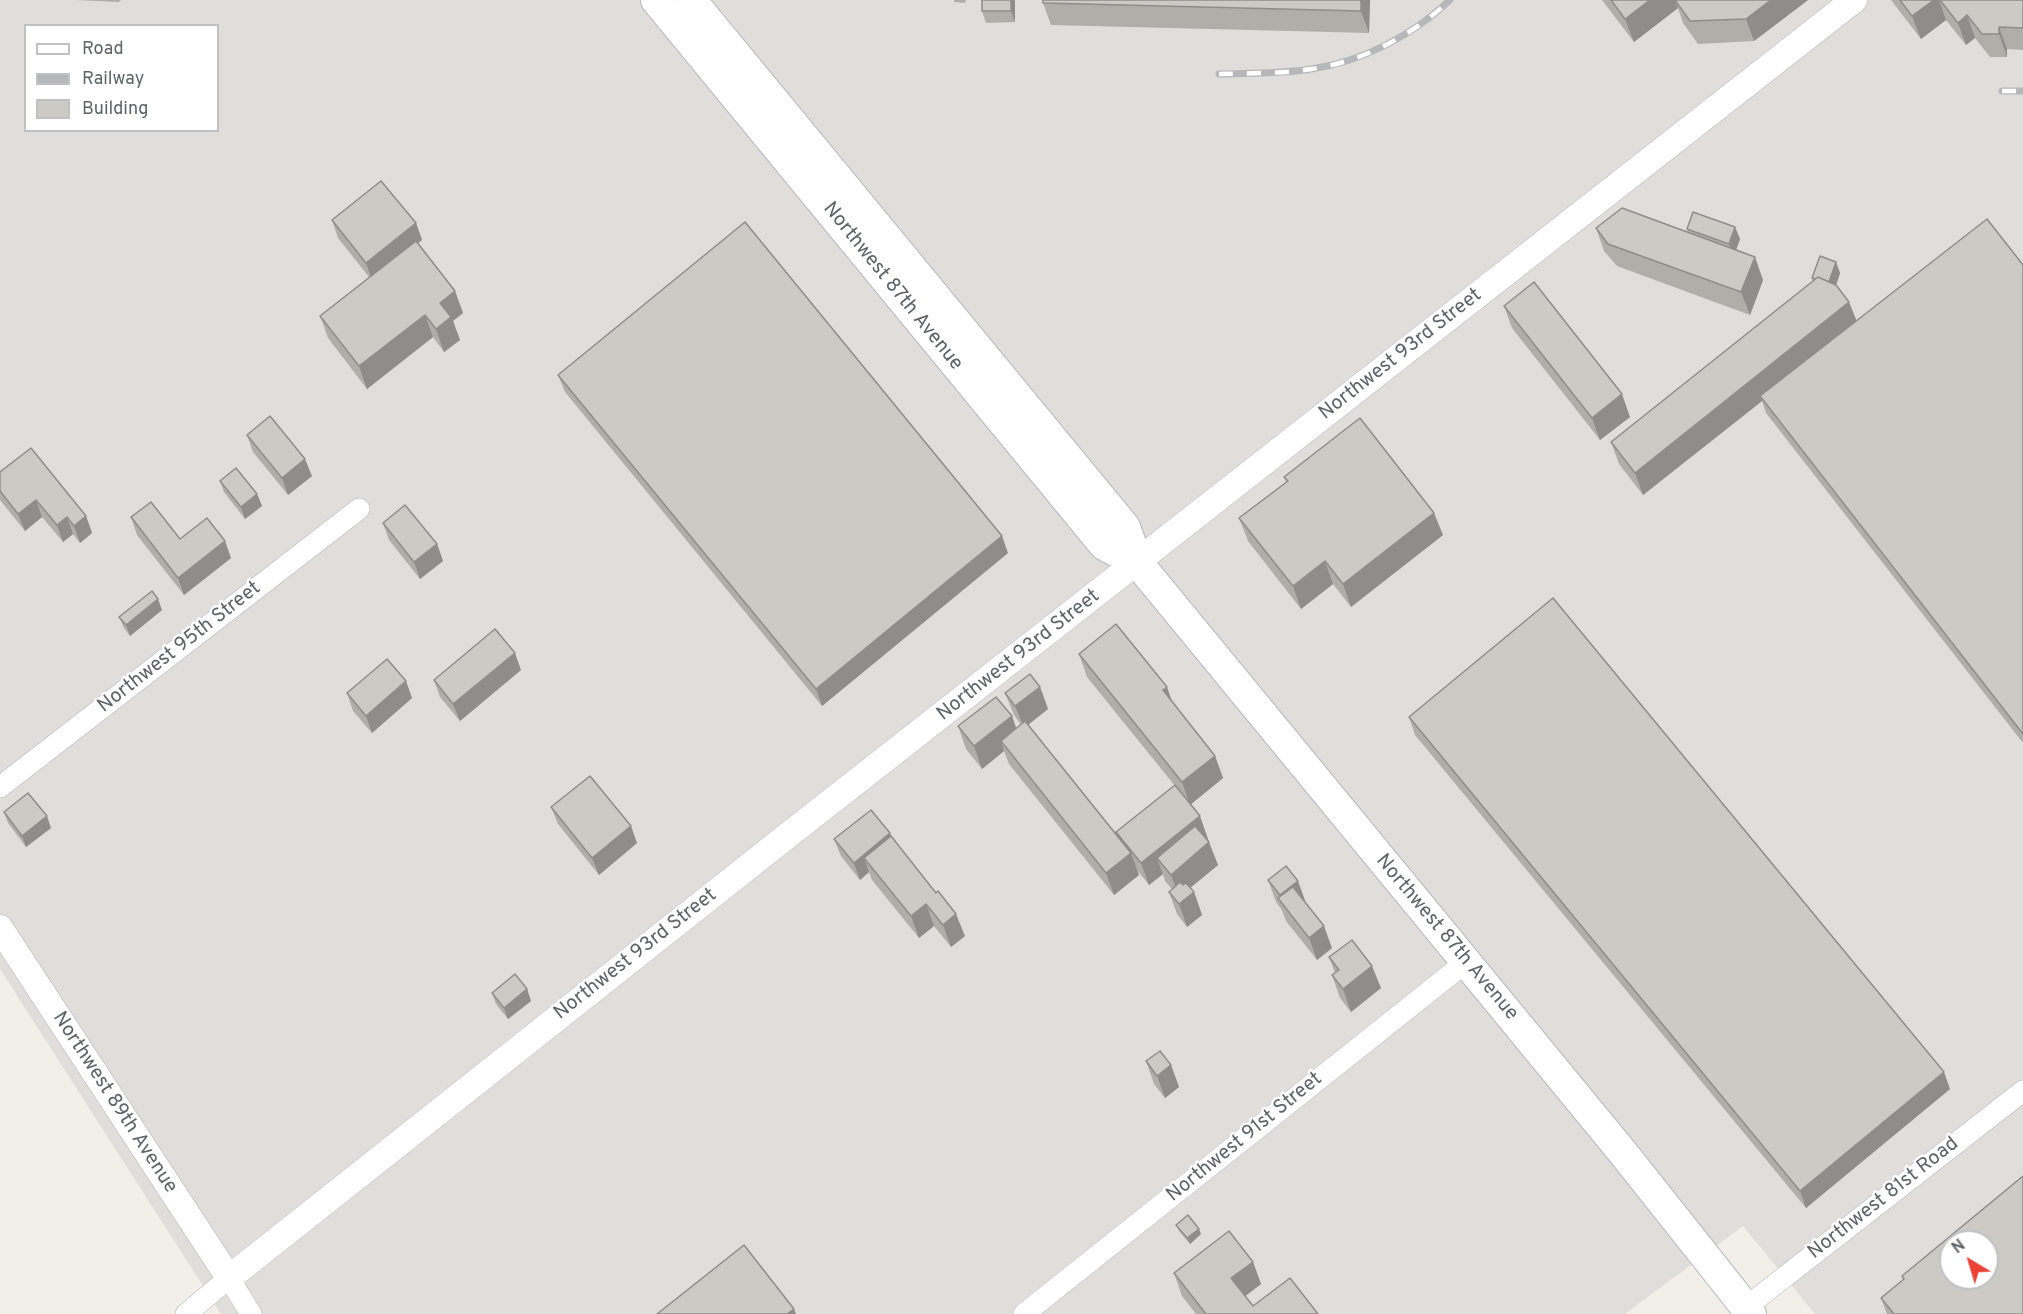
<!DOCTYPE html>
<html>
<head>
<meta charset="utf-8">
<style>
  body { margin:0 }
  #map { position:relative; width:2023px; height:1314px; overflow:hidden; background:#f1efe8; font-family:Overpass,sans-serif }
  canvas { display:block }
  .legend { position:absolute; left:24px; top:24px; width:195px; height:108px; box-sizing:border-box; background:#fff; border:2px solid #bfc1c3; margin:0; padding:8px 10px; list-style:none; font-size:18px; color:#5f6368 }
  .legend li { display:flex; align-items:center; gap:12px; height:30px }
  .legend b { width:30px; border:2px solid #bfc1c3 }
  .north { position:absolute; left:1939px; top:1230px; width:60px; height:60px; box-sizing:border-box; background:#fff; border:2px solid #bfc1c3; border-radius:50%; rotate:322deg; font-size:16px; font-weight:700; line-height:24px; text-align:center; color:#5f6368 }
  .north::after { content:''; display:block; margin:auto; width:21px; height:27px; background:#ea4335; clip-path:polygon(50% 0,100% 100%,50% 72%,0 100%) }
</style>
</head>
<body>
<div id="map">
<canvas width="2023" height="1314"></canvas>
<ul class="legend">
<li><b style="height:8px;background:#fff"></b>Road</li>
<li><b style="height:8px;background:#b6b7b8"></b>Railway</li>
<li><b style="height:16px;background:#cccac5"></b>Building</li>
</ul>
<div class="north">N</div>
</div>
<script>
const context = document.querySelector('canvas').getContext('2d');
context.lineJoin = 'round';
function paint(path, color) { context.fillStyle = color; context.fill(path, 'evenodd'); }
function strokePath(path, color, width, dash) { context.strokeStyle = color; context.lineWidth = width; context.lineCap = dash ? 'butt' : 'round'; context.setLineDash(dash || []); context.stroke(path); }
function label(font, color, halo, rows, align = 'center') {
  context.font = font + ' Overpass,sans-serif'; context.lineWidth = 4.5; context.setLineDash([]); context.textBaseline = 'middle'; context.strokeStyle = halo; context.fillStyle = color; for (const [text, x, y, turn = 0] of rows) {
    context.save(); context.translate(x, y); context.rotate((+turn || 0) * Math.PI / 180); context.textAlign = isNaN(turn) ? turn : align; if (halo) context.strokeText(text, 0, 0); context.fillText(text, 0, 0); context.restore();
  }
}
const industrial = new Path2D(`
  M0,0h2023v1314h-208l-72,-88 -118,88h-1404l-221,-345zM26,26h192v104h-192zM1951,1242h36v36h-36z`);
const minor = new Path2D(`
  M0,787l359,-278
  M1746,1307l277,-216
  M186,1314l43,-36 22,36
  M1024,1314l442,-352`);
const tertiary = new Path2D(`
  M0,928l229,350 558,-442 1067,-836`);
const secondary = new Path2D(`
  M656,0l448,545 34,18
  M691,0l434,527 13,36 486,591 127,160`);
const rail = new Path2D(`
  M1219,74c30,-1 62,0 92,-5 51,-7 102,-34 139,-69
  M2002,91h21`);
const wall = new Path2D(`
  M76,0h45l-2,2z
  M954,0h12l-1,3 -11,-1z
  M982,0h33v22l-29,1 -4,-12z
  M1370,0l-1,33 -318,-8 -8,-22z
  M1602,0h206l-54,41 -56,3 -15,-21 -5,-15 -44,34z
  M1891,0h132v50l-16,-1v8h-17l-15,-19 -9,7 -20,-25 -25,19z
  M332,220l84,3 6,17 -4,3 37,48 8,22 -10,8 7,19 -16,12 -11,-15 -66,52 -39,-51 -8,-22 49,-39 -31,-39z
  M1735,227l5,12 -4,11 27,30 -13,35 -133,-49 -13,-15 -8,-23 92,5 -1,-4z
  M1836,262l4,11 -4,12 20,36 167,-56v478l-257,-330 -4,-12 -119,94 -24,-31 -8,-22 202,-161 -1,-3z
  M1504,306l126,111 -30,23 -88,-112z
  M558,375l450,178 -186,153 -257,-314z
  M247,435l65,41 -24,19 -35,-43z
  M0,472l86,44 6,17 -12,10 -7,-9 -10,8 -21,-25 -17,14 -25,-31z
  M1284,477l159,58 -92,72 -18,-23 -32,25 -53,-68 -9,-23 47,-36z
  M220,481l37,13 5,12 -17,13 -21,-27z
  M131,517l49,22 51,19 -47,37 -47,-60z
  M383,523l54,21 6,17 -23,18 -31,-39z
  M162,610l-32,26 -6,-8 -5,-11z
  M1079,654l93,47 43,55 8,22 -32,26 17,35 -1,1 11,25 -28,23 4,4 8,23 -15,12 -10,-13 -8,-22 3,-3 -7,-8 -2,-7 -14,11 -11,-14 1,4 -25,20 -105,-131 -5,-13 -22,18 -16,-20 -8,-23 54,-10 4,13 5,-4 -7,-10 -9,-22 35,-6 8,22 -20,16 90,111 -2,-4 59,-46 -88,-109z
  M521,670l-61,51 -20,-24 -6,-17z
  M347,693l65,5 -40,35 -19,-22z
  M1409,717l541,372 -144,119 -391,-473z
  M551,807l86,36 -38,32 -41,-51z
  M4,812l47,16 -25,19 -18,-24z
  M890,833l1,4 74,99 -14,11 -17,-21 -15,12 -47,-58 -3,-8 -9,8 -19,-24 -7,-17z
  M1268,880l38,23 26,45 -15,12 -31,-39 -4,-11 -6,-8z
  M1329,957l52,31 -30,24 -11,-14 -8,-23 3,-2z
  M527,989l4,12 -23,18 -12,-15 -4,-11z
  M1146,1061l25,4 8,22 -14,11 -11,-14z
  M1176,1225l25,9 -11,10 -11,-13z
  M1253,1262l8,22 -16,12 8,10 65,8h-122l-14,-18 -8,-23z
  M1902,1276l121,38h-136l-6,-16 22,-18z`);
const shadedWall = new Path2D(`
  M1011,0h4v22l-4,-11z
  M1361,0h9l-1,33 -8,-22z
  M1650,0h38h-13l3,8 -44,34 -9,-23z
  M1771,0h37l-54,41 -8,-22z
  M1934,0h5l7,20 -25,19 -9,-23z
  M1967,15l8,23 -9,7 -8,-22z
  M1999,27l8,22v8l-8,-23z
  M416,223l6,17 -50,40 -6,-17z
  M1735,227l5,12 -6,17 -5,-12z
  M1755,257l8,23 -13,35 -9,-23z
  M1836,262l4,11 -7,22 -5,-11z
  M455,291l8,22 -10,8 7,19 -16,12 -8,-23 4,-26z
  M1849,302l9,22 -98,72 2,5 -119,94 -8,-22z
  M425,315l8,22 -66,52 -8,-23z
  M1622,394l8,23 -30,23 -8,-22z
  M305,459l7,17 -24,19 -6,-17z
  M257,494l5,12 -17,13 -4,-12z
  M36,500l6,17 -17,14 -7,-17z
  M1434,513l9,22 -92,72 -8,-23z
  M86,516l6,17 -12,10 -6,-17z
  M67,517l6,17 -10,8 -6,-17z
  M1002,536l6,17 -186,153 -6,-17z
  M225,541l6,17 -47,37 -6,-17z
  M437,544l6,17 -23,18 -6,-17z
  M1325,561l8,23 -32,25 -8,-23z
  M158,599l4,11 -32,26 -4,-11z
  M515,653l6,17 -61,51 -7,-17z
  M406,681l6,17 -40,35 -6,-17z
  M1040,687l8,22 -24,19 -9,-22z
  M1167,687l8,23 -12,-20z
  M1012,716l8,23 -19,2 3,10 -22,18 -8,-23z
  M1215,756l8,22 -33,27 -8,-23z
  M47,816l4,12 -25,19 -4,-11z
  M1200,816l8,23 -40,32 -11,-13 6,16 -14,11 -8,-22z
  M631,826l6,17 -38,32 -7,-17z
  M890,833l6,17 -32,8 5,14 -9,8 -6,-17z
  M1209,842l9,23 -39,32 -8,-22z
  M1131,853l8,22 -25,20 -8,-22z
  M1298,881l8,22 -22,3 -4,-11z
  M1194,892l8,23 -15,12 -8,-23z
  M926,904l8,22 -15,12 -8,-22z
  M956,914l9,22 -14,11 -8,-22z
  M1324,926l8,22 -15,12 -8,-22z
  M1372,966l9,22 -30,24 -8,-23z
  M527,989l4,12 -23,18 -4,-11z
  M1171,1065l8,22 -14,11 -8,-22z
  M1944,1072l6,17 -144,119 -6,-17z
  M1199,1229l2,5 -11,10 -3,-6z
  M1253,1262l8,22 -22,17 -8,-23z
  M794,1309l2,5h-9z`);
const building = new Path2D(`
  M982,0h29v11h-29z
  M1043,0h318v11l-318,-8z
  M1611,0h39l-25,19z
  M1675,0h96l-25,19 -56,2z
  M1900,0h34l-22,16z
  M1940,0h83v28l-24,-1v7h-17l-15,-19 -9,8z
  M381,181l35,42 -50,40 -34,-43z
  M1622,208l133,49 -14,35 -133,-48 -12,-16z
  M1693,212l42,15 -6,17 -42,-15z
  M1987,219l36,46v469l-263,-338z
  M745,222l257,314 -186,153 -258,-314z
  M416,241l39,50 -15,12 11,14 -15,12 -11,-14 -66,51 -39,-50z
  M1820,256l16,6 -7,20 -11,-5 -3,2 -3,-1z
  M1818,277l18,8 13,17 -214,171 -24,-31z
  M1534,282l88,112 -30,24 -88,-112z
  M270,416l35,43 -23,19 -35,-43z
  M1360,418l74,95 -91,71 -18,-23 -32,25 -54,-68 49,-37 -4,-4z
  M31,448l55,68 -12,10 -7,-9 -10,8 -21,-25 -18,14 -18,-23v-19z
  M236,468l21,26 -16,13 -21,-26z
  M151,502l29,37 27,-21 18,23 -47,37 -47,-61z
  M405,505l32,39 -23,18 -31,-39z
  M152,591l6,8 -32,26 -7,-8z
  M1553,598l391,474 -144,119 -391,-474z
  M1116,624l51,63 -4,3 52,66 -33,26 -103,-128z
  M495,629l20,24 -62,51 -19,-24z
  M387,659l19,22 -40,35 -19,-23z
  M1030,674l10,13 -25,19 -10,-13z
  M996,697l16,19 -38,30 -16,-20z
  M1025,721l106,132 -25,20 -105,-132z
  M590,776l41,50 -39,32 -41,-51z
  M1175,785l25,31 -59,47 -25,-31z
  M28,793l19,23 -25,20 -18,-24z
  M871,810l19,23 -36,30 -20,-24z
  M1195,826l14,16 -38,33 -14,-17z
  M891,836l45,57 2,-2 18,23 -13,11 -17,-21 -15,12 -47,-58z
  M1286,866l12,15 -18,14 -12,-15z
  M1180,882l3,3 3,-2 8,9 -15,12 -10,-12z
  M1293,887l31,39 -15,12 -31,-40z
  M1352,940l20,26 -29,23 -11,-14 7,-5 -10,-13z
  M515,974l12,15 -23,19 -12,-15z
  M1160,1051l11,14 -14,11 -11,-15z
  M2023,1176v138h-129l-13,-16 23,-19 -2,-3zM1951,1242h36v36h-36z
  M1188,1215l11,14 -12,9 -11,-13z
  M1229,1231l24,31 -22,16 22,28 37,-28 28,36h-112l-32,-41z
  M744,1245l50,64 -7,5h-130z`);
const streetNames = [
  ["Northwest 87th Avenue",892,287,51],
  ["Northwest 93rd Street",1401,355,-38],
  ["Northwest 95th Street",180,648,-38],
  ["Northwest 93rd Street",1019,656,-38],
  ["Northwest 87th Avenue",1446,938,50],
  ["Northwest 93rd Street",636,955,-38],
  ["Northwest 89th Avenue",114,1103,57],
  ["Northwest 91st Street",1245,1138,-39],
  ["Northwest 81st Road",1884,1199,-38]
];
paint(industrial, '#e0deda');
strokePath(minor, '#b5b8bc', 22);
strokePath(tertiary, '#b5b8bc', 27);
strokePath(secondary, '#b6babf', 32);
strokePath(minor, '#fff', 21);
strokePath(tertiary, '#fff', 26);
strokePath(secondary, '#fff', 30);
strokePath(rail, '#b6b7b8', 7);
strokePath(rail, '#fff', 4.5, [14]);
paint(wall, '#afaea9');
paint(shadedWall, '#8f8d8a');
paint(building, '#cccac5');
strokePath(building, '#8f8d8a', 1.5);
label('20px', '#5f6368', '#fff', streetNames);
</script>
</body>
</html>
